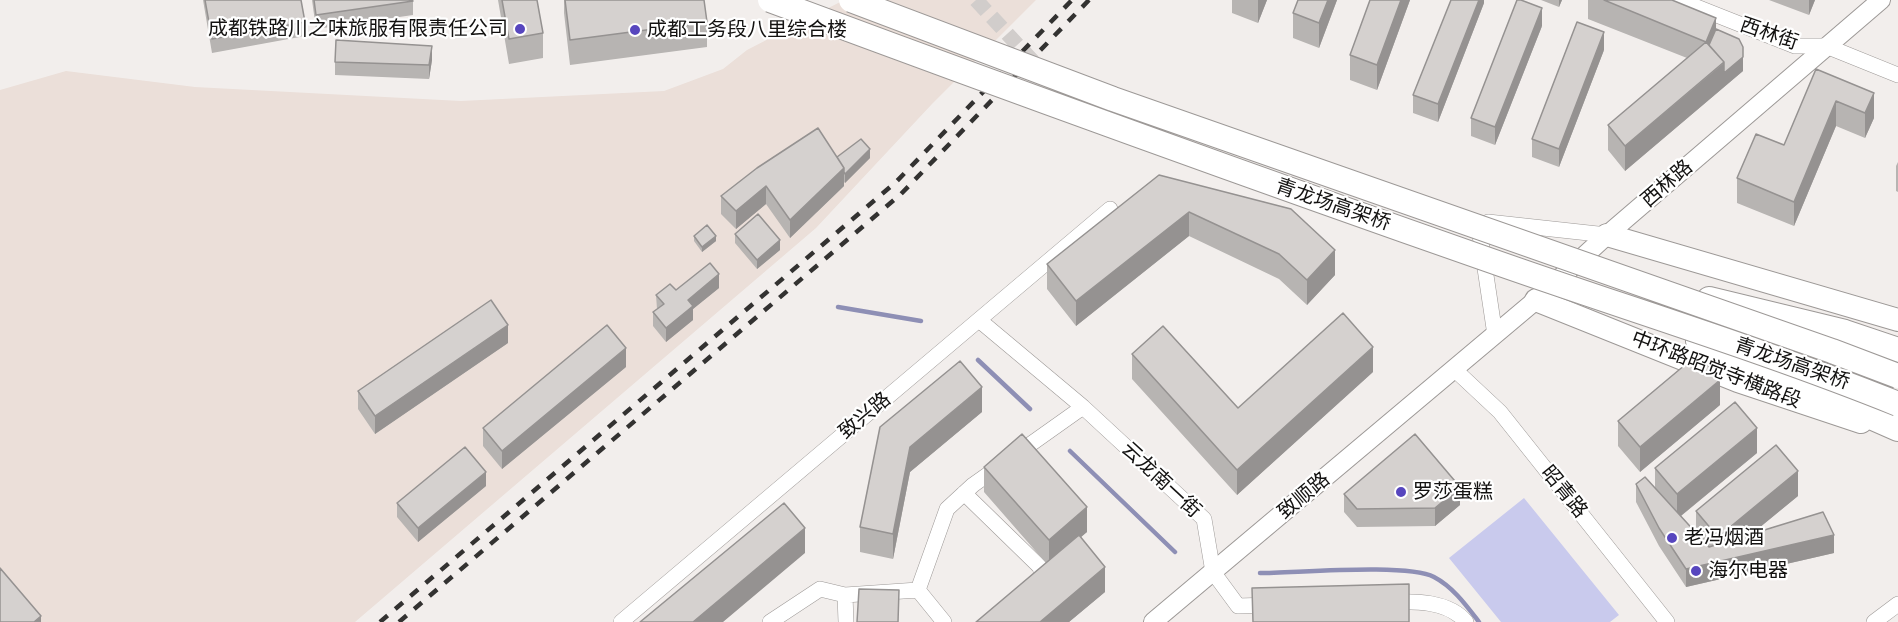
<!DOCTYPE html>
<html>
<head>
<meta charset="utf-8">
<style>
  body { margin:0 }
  canvas { display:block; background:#f2eeec }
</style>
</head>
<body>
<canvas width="1898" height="622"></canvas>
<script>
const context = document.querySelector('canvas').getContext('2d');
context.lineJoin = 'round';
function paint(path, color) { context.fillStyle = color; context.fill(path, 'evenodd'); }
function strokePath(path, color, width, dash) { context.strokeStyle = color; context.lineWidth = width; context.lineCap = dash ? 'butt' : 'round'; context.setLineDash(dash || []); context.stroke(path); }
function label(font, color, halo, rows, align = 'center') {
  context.font = font + ' Literata,"Noto Sans SC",serif'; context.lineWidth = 4.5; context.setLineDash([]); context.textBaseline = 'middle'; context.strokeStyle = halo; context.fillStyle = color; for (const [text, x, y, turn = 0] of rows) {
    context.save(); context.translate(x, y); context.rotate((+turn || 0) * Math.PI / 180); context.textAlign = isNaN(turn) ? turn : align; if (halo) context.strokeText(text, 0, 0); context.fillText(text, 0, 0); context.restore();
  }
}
const built = new Path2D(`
  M844,0h192l-104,104 -116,124 -461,394h-355v-532l66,-19 129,16 266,14 203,-10 59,-22 24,-19z`);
const green = new Path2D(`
  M1524,498l95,117 -9,7h-109l-52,-64z`);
const stream = new Path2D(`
  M838,307l83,14
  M978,360l52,49
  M1070,451l105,101
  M1260,573c36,0 147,-10 174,4 19,10 32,28 45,45`);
const minorTunnel = new Path2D(`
  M976,0l63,68`);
const minor = new Path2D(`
  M1679,0l116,46h31l72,29
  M1064,94l31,15 30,2
  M1478,222l17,113
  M1488,222l119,13
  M979,320l104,87 121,112 9,53 25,34 33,-1
  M1454,369l46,43 167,210
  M964,493l76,74 3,13 -4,5
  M918,590l26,32
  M845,595l1,27
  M1391,602c24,-1 58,-1 75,20
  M621,622l489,-413
  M770,622l50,-33 25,6 73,-5 29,-81 26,-24 110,-78
  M1874,622l24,-18`);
const tertiary = new Path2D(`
  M1153,622l383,-322 71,-65 274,-235`);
const primary = new Path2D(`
  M1607,235l291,85
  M1536,300l202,81 123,41`);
const trunk = new Path2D(`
  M1709,299l136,33 53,18
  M1698,341l200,88`);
const rail = new Path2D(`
  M380,622l516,-440 176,-182
  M399,622l502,-428 188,-194`);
const trunkBridge = new Path2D(`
  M770,0c239,89 479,176 719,260 136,48 275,90 409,144
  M851,0l262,99 719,252 66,25`);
const wall = new Path2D(`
  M203,0h98l4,22v14l-93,17z
  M312,0h100l1,1v14l-97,14z
  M498,0h39l6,33v25l-34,6z
  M564,0h140l3,22v25l-137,18 -6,-52z
  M1232,0h35l-9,23 -26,-10z
  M1298,0h39l-18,48 -26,-10v-25z
  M1370,0h40l-33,90 -27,-10v-25z
  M1484,0v3l-46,119 -25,-9v-18z
  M1541,0h21l-3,7z
  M1588,0h84l44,29 27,32v10l-118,100 -17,-21v-25l79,-67 -99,-39z
  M1769,0h46l-6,15z
  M1542,26l-47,119 -24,-9v-18z
  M1604,50l-45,117 -27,-10v-18z
  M432,60l-3,19 -94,-4v-13z
  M1816,69l58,49 -9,20 -29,-12 -42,100 -57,-23v-25l47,-33z
  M837,157l33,1 -25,25 -1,-1v4l-54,52 -24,-34 -30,25 -15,-15v-18z
  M1898,162v30l-2,-1v-25z
  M1159,175l176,100 -28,30 -28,-26 -90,-43 -113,90 -29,-37v-25z
  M735,234l45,16 -23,19 -22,-26z
  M694,236l22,5 -14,11 -8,-11z
  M719,288l-26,21v11l-27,22 -13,-16v-14l4,-3 -1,-14 20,-5z
  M508,343l-133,91 -17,-25v-18z
  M1132,354l106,54 135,-36 -136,123 -105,-116z
  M626,367l-124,102 -19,-23v-18z
  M1720,405l-80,67 -22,-26v-25z
  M982,412l-72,60 -17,87 -33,-7v-25l20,-100z
  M1757,453l-76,63 15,17v-22l102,-15 -47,38 83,19 -148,34 -27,-41 -23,-44v-18l19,4v-20z
  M984,467l103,65 -7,5 25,55 -36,30h-93l70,-59 -62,-71z
  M486,486l-68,56 -21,-25v-14z
  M1344,494l116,11 -25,21 -78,1 -13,-15z`);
const shadedWall = new Path2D(`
  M1258,0h9l-9,23z
  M1328,0h9l-18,48v-25z
  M1401,0h9l-33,90v-25z
  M1479,0h5v3l-46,119v-18z
  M1559,0h3l-3,7z
  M1809,0h6l-6,15z
  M1542,8v18l-47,119v-18z
  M1716,18v25l-6,14 -4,-15z
  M1604,32v18l-45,117v-18z
  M432,46v14l-3,19v-14z
  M1743,47v24l-118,100v-25z
  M1874,93v25l-9,20v-25z
  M1836,101v25l-42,100v-24z
  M870,149v9l-25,25v-9z
  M844,168v18l-54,52v-18z
  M766,186v18l-30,25v-18z
  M1189,212v24l-113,90v-25z
  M716,236v5l-14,11v-5z
  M780,240v10l-23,19v-9z
  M1335,250v25l-28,30v-25z
  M719,274v14l-26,21v11l-27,22v-14l22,-28z
  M508,325v18l-133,91v-18z
  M1373,347v25l-136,123v-25z
  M626,348v19l-124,102v-18z
  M1720,380v25l-80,67v-25z
  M982,387v25l-72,60 -17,87v-25l17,-87z
  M1757,428v25l-80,66v-25z
  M1798,471v25l-79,65 115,-26v18l-148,34v-18l32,-7v-25z
  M486,472v14l-68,56v-14z
  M1460,487v18l-25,21v-18z
  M1087,507v25l-38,33v-25z
  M805,528v25l-82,69h-30z
  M1105,567v25l-36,30h-29z
  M41,616v6h-7z`);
const building = new Path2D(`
  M205,0h96l4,22 -93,17z
  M314,0h98l1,1 -97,14z
  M502,0h35l6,33 -34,6z
  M565,0h139l3,22 -137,18z
  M1298,0h30l-9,23 -26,-10z
  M1370,0h31l-24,65 -27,-10z
  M1451,0h28l-41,104 -25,-9z
  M1517,0h4l21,8 -47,119 -24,-9z
  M1604,0h68l44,18 -10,24z
  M1577,22l27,10 -45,117 -27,-10z
  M1716,29l23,10 4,8v10l-19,16v-11l-15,-17z
  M336,40l96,6 -3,19 -94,-3z
  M1706,42l18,20 -99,84 -17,-21z
  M1816,69l58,24 -9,20 -29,-12 -42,101 -57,-24 19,-44 28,11z
  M818,128l26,40 -54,52 -24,-34 -30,25 -15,-15 36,-28z
  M861,139l9,10 -25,25 -1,-2v-4l-7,-11z
  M1159,175l132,34 44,41 -28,30 -28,-26 -90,-42 -113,89 -29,-37z
  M758,214l22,26 -23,20 -22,-26z
  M707,225l9,11 -14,11 -8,-11z
  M710,263l9,11 -31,26 5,6 -27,22 -13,-16 11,-8 -8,-9 14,-11 6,6z
  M491,300l17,25 -133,91 -17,-25z
  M1343,313l30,34 -136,123 -105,-116 31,-28 75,82z
  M607,325l19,23 -124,103 -19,-23z
  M1698,354l22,26 -80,67 -22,-26z
  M960,361l22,26 -72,60 -17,87 -33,-7 20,-100z
  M1735,402l22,26 -80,66 -22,-26z
  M1022,434l65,73 -38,33 -65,-73z
  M1415,434l45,53 -25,21 -78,1 -13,-15z
  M1776,445l22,26 -80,66 -22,-26z
  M465,447l21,25 -68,56 -21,-25z
  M1645,477l64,70 114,-35 11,23 -148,34 -27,-41 -23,-44z
  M784,503l21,25 -112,94h-53z
  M1079,535l26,32 -65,55h-64z
  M0,568l41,48 -7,6h-34z
  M1409,584v38h-156l-1,-34z
  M859,589l40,1 -1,32h-41z`);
const markers = [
  [520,29,6,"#5746be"],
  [635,30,6,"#5746be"],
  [1401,492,6,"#5746be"],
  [1672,538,6,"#5746be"],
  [1696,571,6,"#5746be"]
];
const poiNames = [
  ["成都铁路川之味旅服有限责任公司",508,29,"right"],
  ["成都工务段八里综合楼",647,30],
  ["罗莎蛋糕",1413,492],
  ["老冯烟酒",1684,538],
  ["海尔电器",1708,571]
];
const streetNames = [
  ["西林街",1769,34,19],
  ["西林路",1667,184,-41],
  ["青龙场高架桥",1333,205,19],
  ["青龙场高架桥",1792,364,19],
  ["中环路昭觉寺横路段",1716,370,21],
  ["致兴路",865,416,-40],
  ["云龙南一街",1161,480,43],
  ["昭青路",1564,492,51],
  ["致顺路",1304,496,-40]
];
paint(built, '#ebdfd9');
paint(green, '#c9caed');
strokePath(stream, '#8e8fb5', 4.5);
strokePath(minorTunnel, '#d1cdcb', 15, [15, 8]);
strokePath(minor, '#9d9997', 16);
strokePath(tertiary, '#9d9997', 20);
strokePath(primary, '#9d9997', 24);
strokePath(trunk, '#9d9997', 26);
strokePath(minor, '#fff', 15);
strokePath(tertiary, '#fff', 18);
strokePath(primary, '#fff', 22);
strokePath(trunk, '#fff', 24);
strokePath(rail, '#333231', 4.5, [10, 10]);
strokePath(trunkBridge, '#9d9997', 26, []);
strokePath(trunkBridge, '#fff', 24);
paint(wall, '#b7b4b2');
paint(shadedWall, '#959291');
paint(building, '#d5d1cf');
strokePath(building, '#959291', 1.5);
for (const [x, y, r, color] of markers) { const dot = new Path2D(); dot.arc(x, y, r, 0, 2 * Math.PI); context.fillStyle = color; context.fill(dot); strokePath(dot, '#fff', 2); }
label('20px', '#131211', '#fff', poiNames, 'left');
label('20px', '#131211', '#fff', streetNames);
</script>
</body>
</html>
